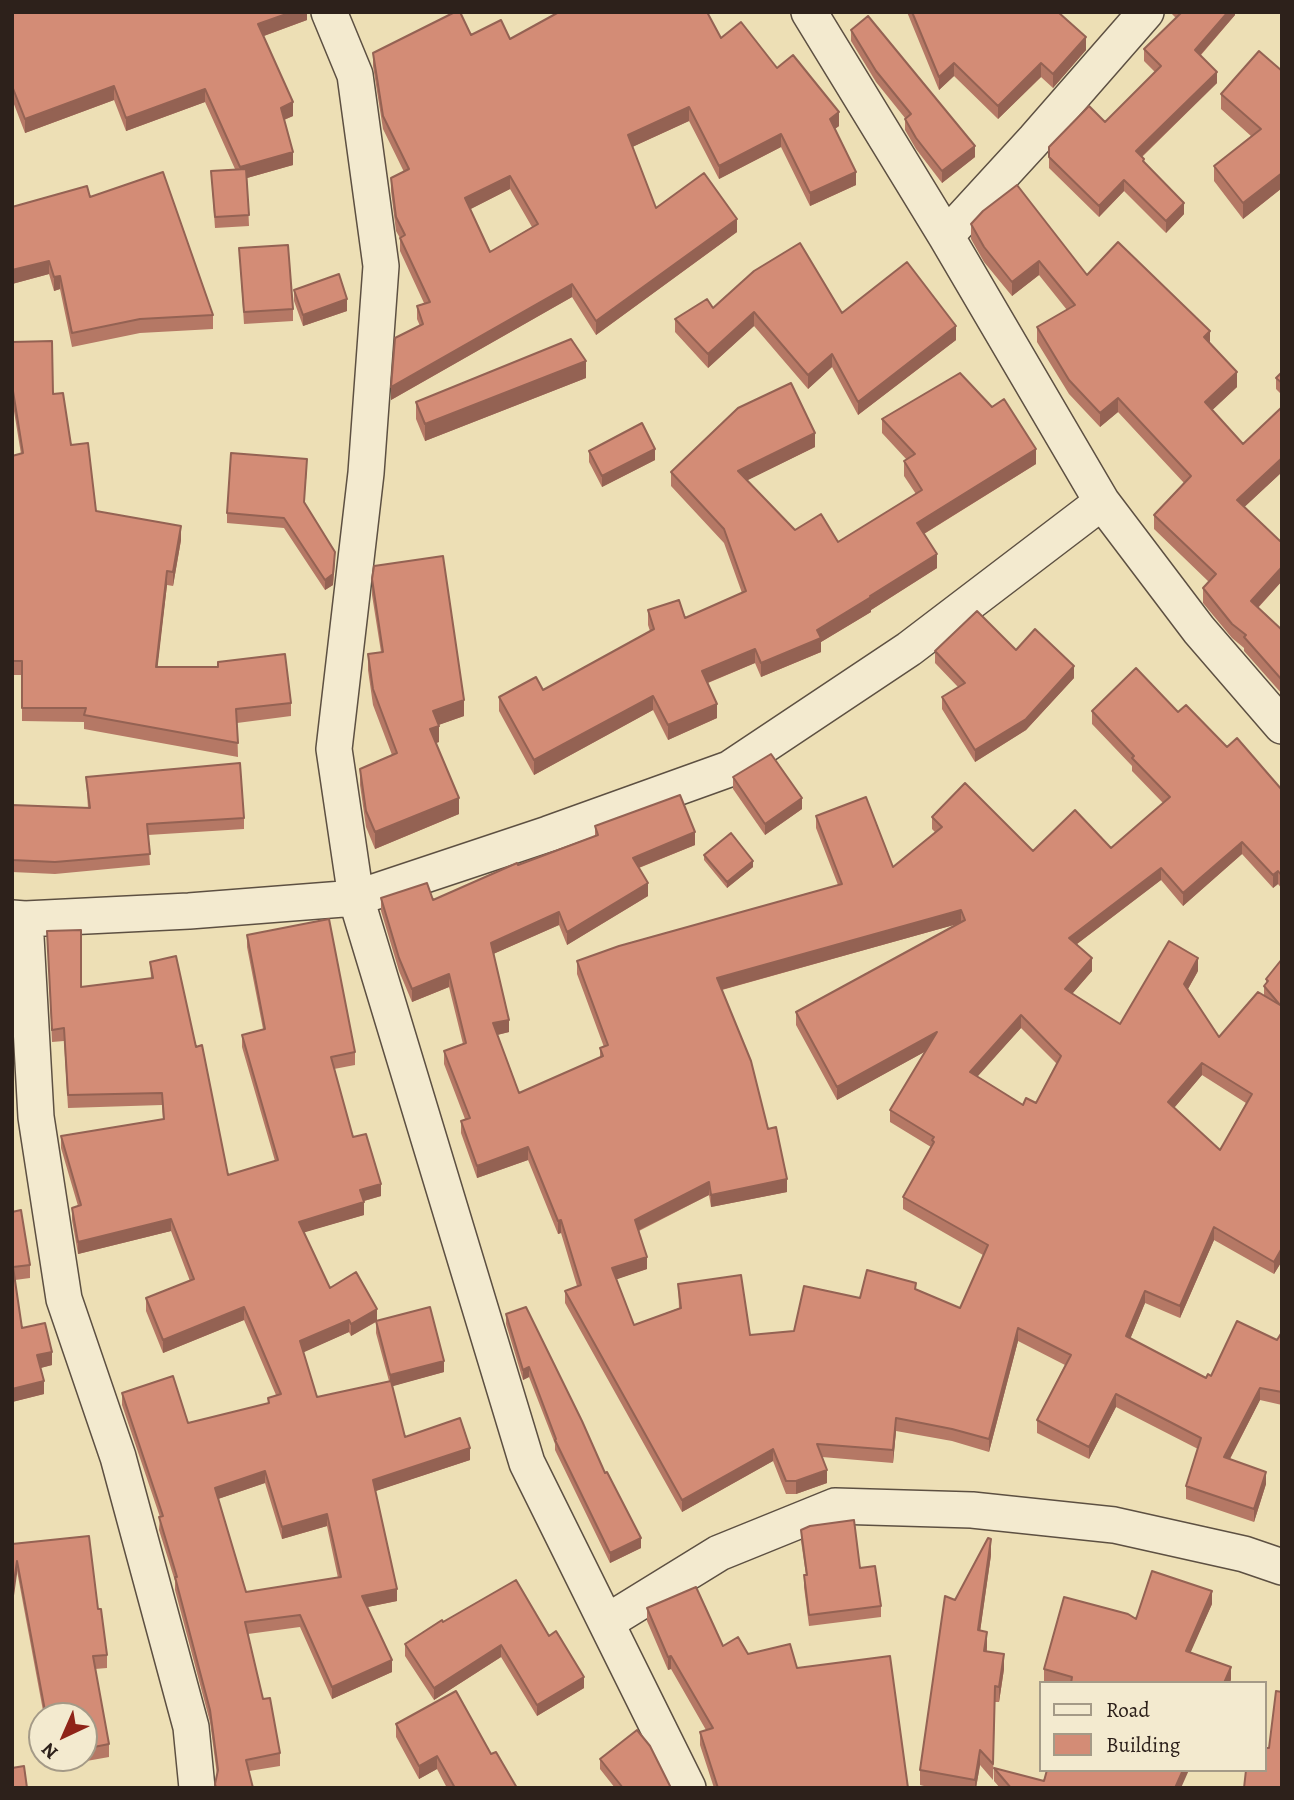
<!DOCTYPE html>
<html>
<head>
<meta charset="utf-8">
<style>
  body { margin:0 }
  #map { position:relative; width:1294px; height:1800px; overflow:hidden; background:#eddfb5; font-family:Alegreya,serif }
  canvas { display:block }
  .frame { position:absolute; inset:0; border:14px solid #2d211b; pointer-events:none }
  .legend { position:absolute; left:1039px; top:1681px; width:228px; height:91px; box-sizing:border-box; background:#f3eacf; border:2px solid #a49a87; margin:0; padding:9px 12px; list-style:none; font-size:21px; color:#2d211b }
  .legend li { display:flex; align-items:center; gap:14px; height:35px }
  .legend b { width:35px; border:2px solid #a49a87 }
  .north { position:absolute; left:28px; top:1702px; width:70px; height:70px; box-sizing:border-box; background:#f3eacf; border:2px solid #a49a87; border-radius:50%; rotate:224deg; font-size:19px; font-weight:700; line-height:28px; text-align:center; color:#2d211b }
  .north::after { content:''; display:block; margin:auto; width:24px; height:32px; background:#8f2418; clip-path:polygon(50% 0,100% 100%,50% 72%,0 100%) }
</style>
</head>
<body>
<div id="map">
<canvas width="1294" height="1800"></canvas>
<div class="frame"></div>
<ul class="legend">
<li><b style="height:9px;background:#f3eacf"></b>Road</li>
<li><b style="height:19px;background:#d38c76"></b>Building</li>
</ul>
<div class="north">N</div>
</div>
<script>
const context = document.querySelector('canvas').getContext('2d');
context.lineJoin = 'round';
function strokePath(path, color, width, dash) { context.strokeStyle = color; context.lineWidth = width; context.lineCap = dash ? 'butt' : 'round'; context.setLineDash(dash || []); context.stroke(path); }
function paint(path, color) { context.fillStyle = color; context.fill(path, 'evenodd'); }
const minor = new Path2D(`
  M329,12l26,63 26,191 -15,207 -32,276 22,149 171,565 161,325
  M809,12l137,224 156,266 97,128 83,96
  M946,236l89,-97 111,-127
  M12,918l13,1 164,-8 167,-13 192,-64 181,-65 180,-120 193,-147
  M25,919l11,198 28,182 54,158 73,270 6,61
  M607,1622l112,-69 116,-47 137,4 142,15 130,29 38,13`);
const wall = new Path2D(`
  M12,12h295v8l-43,16 29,80 -9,4 9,45 -46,13 2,48 -34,2 -4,-57 24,-2 -30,-67 -79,29 -12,-31 -89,33 -13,-34z
  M907,12h151l28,38 -33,38 -12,-11 -43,42 -44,-43 -15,14z
  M1170,12h65v3l-34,40 16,28 -75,74 2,5 40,52 -18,19 -42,-42 -25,26 -50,-49v-21l56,-25 50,-50 -11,-11v-12l32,-31z
  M851,30l124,127 -33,26 -26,-34 -11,-19v-12l-29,-36 -25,-41z
  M471,35l39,4 211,-1 56,30 62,58 -4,3 21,56 -46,21 -29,-59 -62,32 -30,-58 -57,26 24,61 81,24 -141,103 -24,-38 -181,103 29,-74 -3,-7v-13l7,-3 -24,-52v-13l-4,-7 -5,-40v-13l13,-6 -21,-43 -10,-63v-13zM510,189l22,38 -42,25 -20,-43z
  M1282,71v117l-39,31 -29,-38v-15l37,-30 -30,-27v-15z
  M90,197l123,118v14l-73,4 -68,14 -12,-58 -6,2 -5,-17 -37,10z
  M971,224l116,51 123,69 27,43 -25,23 31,34 39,-37v65l-38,35 36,34 2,-2v42l-24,27 24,22v64l-38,-43v-3l-12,-10 -29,-35v-15l6,-6 -55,-53v-14l30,-32 -66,-71 -18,15 -31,-33 -32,-52v-15l30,-17 -28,-35 -27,21 -28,-34 -13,-23z
  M239,248l54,61v12l-49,3z
  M294,290l53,21 -44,15 -9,-25z
  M713,308l129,5 114,27 -98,75 -26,-48 -24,22 -54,-63 -46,42 -33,-36v-13z
  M12,342l41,52 43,117 85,29 -8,46 -6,-1 -10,82h61v-5l73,41v13l-54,7 1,34 -154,-28v-7l-62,-1v-46h-10v-219l9,-2 -9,-55z
  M1282,372v23l-6,-6v-11z
  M586,378l-161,63 -9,-22v-17z
  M882,419l154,45 -112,70 13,34 -66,42v2l-50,30v10l-60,25 -6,-14 -47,20 9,35 -49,22 -15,-30 -119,65 -35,-64v-14l44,-7 107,-59 -2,-6v-15l37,8 57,-25 -18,-50 -53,-57v-14l144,-25 -68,33 48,50 43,12 78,-48 -12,-18v-15l3,-1 -25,-27z
  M589,451l66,9 -53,27 -13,-25z
  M307,469l-3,34 31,59 -2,23 -8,5 -41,-62 -57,-5v-10z
  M372,579l92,137 -26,9 1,17 -3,1 23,71 -84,35 -9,-22 -6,-42v-16l32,-14 -19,-50 -5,-35v-16l13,-2 -9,-57z
  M1016,650l58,28 -48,52 -51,32 -33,-53v-12l16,-10 -23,-24v-12z
  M1092,711l86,1 49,35 55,43v99l-4,-5 -5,4 -31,-34 -59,52 -22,-26 -84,64 15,27 -20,23 48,30 78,-53 -10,18 31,48 45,-41v-10l2,-3v-4l16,-20v302l-8,13 -60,-34 -34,78 -35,-15 -15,36 76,39 71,-38 5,-8v73l-22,-5 -30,59 36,25 -12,38 -68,-23v-13l12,-37 -82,-42 -27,52 -52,-26v-13l28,-55 -47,-24 -29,111 -37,-11 -56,-10 -3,32 -71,-6 5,26 -31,11h-10l-13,-33 -91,51 -117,-209v-12l12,-5 -16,-53 -3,1 -30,-74 -51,18 -16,-45v-12l4,-2 -21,-55v-13l19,-7 -14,-57 -37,15 -13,-31 -18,-60v-13l52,2 85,-35 77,-29v-10l100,19 -56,23 9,28 -81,49 -8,-20 -66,29 16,78 -12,3 22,58 81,-35v-10l4,-1 -27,-73v-13l261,-76 -22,-57v-12l77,51 42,-35 -3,-3v-12l101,34 78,-3 52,-45 -31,-32v-5l-40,-42zM957,924l-161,88v13l41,75 89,-49 -36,59v12l41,25 -28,50v12l80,46 -23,53 -44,-19 -56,9 -66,33 -44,4 -72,-51 1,24 -45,17 -18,-46 31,-10 -8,-38 70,-36 2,12 76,-15 -19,-63 -46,-139zM1021,1028l36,36 -21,39 -13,2 -46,-29zM1202,1075l44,28 -26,47 -46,-42z
  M86,777l158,41v11l-96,6 2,30 -95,9 -43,-2v-67l76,3z
  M733,777l69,32 -37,26 -32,-46z
  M704,855l49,12 -26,21 -23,-28z
  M47,931l34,56 70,-9 -1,-16 46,85 32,128 47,-14 -33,-114v-12l21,-6 -16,-82v-12l108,117v13l-21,4 19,68 28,59 -17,5v14l-60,17 26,56 47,33 67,51 -52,14 13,51 65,23 -95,31 22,110 -29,6 24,65 -60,27 -32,-72 -52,7 15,65 17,54v13l-31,5 4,17h-38l2,-13 -7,-53 -35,-132v-9l-16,-51 1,-13 -38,-112v-12l66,30 80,-20v-5l8,-3 -32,-75 -81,33 -17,-42v-13l44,-17 -19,-50 -93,23 -6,-34v-12l6,-2 -17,-58v-12l102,-16 -1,-15 -94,3 -4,-67 -12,1zM376,1322v11l13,48 -72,16 -14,-45 46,-20 2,4zM265,1483l17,56 45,-13 11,52 -92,14 -28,-93z
  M12,1212l18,53v13l-15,2 7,48 30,37 -12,3 4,26 -32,8z
  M506,1314l135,234 -31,15 -55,-113v-6l-26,-67 -6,3 -17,-56z
  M801,1530l80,76v11l-72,9 -5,-39v-12h2l-5,-34z
  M12,1544l86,65 9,46v13l-12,1 14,75v13l-56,10 -1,-9h32v-42h-40z
  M991,1555l-11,76 7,16v4l17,18 -5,33h-4l-2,78 -13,-15 -4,23h-44l-12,-3v-15l35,-170z
  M1212,1604l-22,48 41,27 -1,4h-182l-4,-1v-13l92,-50z
  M647,1608l76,38 74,22 111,120h-194l-14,-43v-13l6,-2 -35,-61 -3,1 -21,-49z
  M443,1622l106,14 35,52 -47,28 -36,-59 -67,43 -29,-44v-12z
  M396,1724l95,30 26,34h-70l-10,-19 -18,10 -23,-42z
  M600,1759l71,29h-56l-15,-19z
  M994,1768l50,13 137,7h-181l-6,-7z`);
const shadedWall = new Path2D(`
  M292,12h15v8l-49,18v-14z
  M1228,12h7v3l-40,46v-11z
  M1086,37v13l-33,38v-14z
  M954,63v13l-15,14v-13z
  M1041,63v14l-43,42v-13z
  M1217,72v11l-81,79v-11z
  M114,86v14l-89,33v-14z
  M205,89v13l-79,29v-13z
  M293,102v14l-12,5v-13z
  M689,107v14l-61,28v-14z
  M839,112v14l-9,6v-13z
  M781,134v13l-62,32v-13z
  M975,146v11l-33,26v-12z
  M293,152v13l-53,15v-13z
  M856,172v13l-46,21v-13z
  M1282,173v15l-39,31v-16z
  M510,176v13l-45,23v-14z
  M1124,180v11l-25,26v-11z
  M1184,203v11l-18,19v-12z
  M737,219v13l-141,103v-14z
  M49,261v13l-37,10v-14z
  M1039,261v14l-27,21v-14z
  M60,276v13l-6,2v-14z
  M572,284v13l-181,103v-13z
  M347,299v12l-44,15v-11z
  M754,312v14l-46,42v-14z
  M956,326v14l-98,75v-13z
  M1210,331v14l-6,-8z
  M832,354v13l-24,22v-14z
  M586,361v17l-161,63v-17z
  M1237,372v15l-32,30v-15z
  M1118,398v14l-18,15v-14z
  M815,433v14l-77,38v-14z
  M655,449v11l-53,27v-11z
  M1036,449v15l-119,74v-15z
  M1282,458v14l-45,42v-14z
  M181,526v14l-8,46v-14z
  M335,552l-2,33 -8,5v-10z
  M937,554v14l-66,42v2l-50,30v10l-60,25v-14l56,-33z
  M1282,567v14l-31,34v-14z
  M167,571v14l-11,96v-14z
  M755,649v14l-53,22v-14z
  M1074,666v12l-48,52 -51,32v-12z
  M653,696v14l-119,65v-15z
  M464,700v16l-31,11v-16z
  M717,704v14l-49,22v-15z
  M439,726v16l-9,3v-16z
  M459,798v16l-84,35v-17z
  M802,798v11l-37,26v-11z
  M695,832v13l-62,25v-12z
  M1242,842v12l-59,52v-13z
  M753,861v6l-26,21v-6z
  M1161,868v12l-92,70v-12z
  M1278,871v13l-5,4v-13z
  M648,883v13l-81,49v-13z
  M961,910v13l-244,68v-13z
  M559,912v13l-68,30v-12z
  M1092,958v13l-27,31v-13z
  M1198,958v13l-14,25v-12z
  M449,974v13l-37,15v-13z
  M1021,1015v13l-51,57v-13z
  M509,1020v12l-16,4v-13z
  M937,1032v13l-100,55v-13z
  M1202,1063v12l-34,40v-13z
  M528,1147v13l-51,18v-12z
  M787,1179v13l-76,15v-12z
  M709,1182v13l-74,37v-12z
  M381,1184v12l-21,6v-12z
  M364,1202v13l-65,19v-12z
  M171,1219v12l-93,23v-12z
  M561,1220v13l-3,1v-13z
  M1214,1227v13l-34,78v-12z
  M1282,1248v13l-8,13v-12z
  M647,1257v12l-35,12v-13z
  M1145,1291v12l-19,46v-13z
  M244,1307v13l-81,33v-13z
  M377,1309v12l-26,15v-12z
  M349,1320v12l-49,22v-13z
  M1018,1328v13l-29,111v-13z
  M52,1352v13l-15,4v-14z
  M444,1361v11l-54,15v-12z
  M529,1367v10l-6,3v-10z
  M44,1381v13l-32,8v-13z
  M1260,1388v12l-36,70v-13z
  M1116,1394v13l-27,52v-12z
  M896,1418v13l-3,32v-13z
  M470,1448v12l-97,32v-12z
  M773,1449v12l-91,51v-12z
  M827,1470v13l-31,11v-13z
  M265,1471v12l-50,17v-12z
  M1266,1472v12l-12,38v-13z
  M327,1514v12l-45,13v-12z
  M641,1538v10l-31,15v-10z
  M991,1539v16l-13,91v-16z
  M17,1561v13l-5,36v-13z
  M397,1589v12l-35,7v-12z
  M1212,1591v13l-26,59v-12z
  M987,1632v15l-3,19v-15z
  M501,1645v12l-67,43v-12z
  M1004,1654v15l-5,33v-15z
  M671,1656v13l-3,1v-13z
  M392,1660v12l-60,27v-12z
  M1231,1667v12l-1,4h-6z
  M584,1677v11l-47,28v-11z
  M980,1750v15l-4,23h-1v-8z
  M437,1756v13l-18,10v-13z
  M1183,1770h6l-8,18h-6z`);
const building = new Path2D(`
  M12,12h280l-34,12 35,78 -12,6 12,44 -53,15 -35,-78 -79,29 -12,-32 -89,33 -13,-33z
  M455,12h5l11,23 30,-15 9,19 49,-27h148l14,26 20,-16 36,46 16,-13 46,57 -9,7 26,53 -46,21 -29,-59 -62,32 -30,-59 -61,28 28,73 48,-35 33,46 -141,102 -24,-37 -181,103 4,-49 28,-14 -6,-18 13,-4 -30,-64 5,-3 -9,-18 -5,-39 18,-9 -26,-53 -10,-63zM510,176l28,48 -48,28 -25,-54z
  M912,12h146l28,25 -33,37 -12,-11 -43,43 -44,-43 -15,14z
  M1182,12h46l-33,38 22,22 -81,79 8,8 -1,2 41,42 -18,18 -42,-41 -25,26 -50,-49v-10l40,-41 16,16 56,-56 -17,-17z
  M868,16l107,130 -33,25 -26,-33 -11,-19 6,-5 -35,-43 -25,-41z
  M1259,51l23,20v102l-39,30 -29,-37 47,-37 -40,-35z
  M246,169l3,46 -34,2 -4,-46z
  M163,172l50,143 -73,4 -68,14 -12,-57 -6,1 -5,-16 -37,9v-63l75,-21 3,11z
  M1017,185l70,90 31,-33 92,89 -6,6 33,35 -32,30 38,42 39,-37v51l-45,42 43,41 2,-2v28l-31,34 31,29v50l-38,-43 2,-2 -14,-11 -29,-36 13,-14 -62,-59 37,-39 -73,-78 -18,15 -31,-33 -32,-53 38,-22 -36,-44 -27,21 -28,-35 -13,-23 12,-13z
  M800,243l42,70 65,-51 49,64 -98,76 -26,-48 -24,21 -54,-63 -46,42 -33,-35 32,-20 6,9 41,-37z
  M288,245l5,64 -49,3 -5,-64z
  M339,274l8,25 -44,16 -9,-25z
  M571,339l15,22 -161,63 -9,-22z
  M52,341l1,53 10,-1 8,52 17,-2 8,68 85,15 -8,46 -6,-1 -11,96h62v-5l67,-8 6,49 -55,6 2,34 -154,-28 2,-7h-64v-47h-10v-205l11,-3 -11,-68v-43z
  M1282,372v11l-6,-5z
  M960,373l32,34 12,-8 32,50 -119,74 20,31 -67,42 1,1 -54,33 4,8 -60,25 -6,-14 -53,22 15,33 -49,21 -15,-29 -119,64 -35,-63 37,-20 7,13 111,-61 -6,-19 31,-10 6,18 61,-27 -22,-62 -53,-57 67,-64 53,-25 24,50 -77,38 57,59 26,-16 17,28 84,-52 -18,-29 11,-7 -33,-35z
  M642,423l13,26 -53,27 -13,-25z
  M231,453l76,6 -3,43 31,50 -2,22 -8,6 -41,-62 -57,-5z
  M443,556l21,144 -31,11 6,15 -9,3 29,69 -84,34 -9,-21 -6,-42 37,-16 -24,-64 -5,-35 15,-2 -11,-73 2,-13z
  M977,611l39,39 19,-21 39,37 -48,53 -51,31 -33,-53 23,-14 -30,-32z
  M1136,668l42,44 8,-7 41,42 10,-9 45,52v86l-4,-5 -5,4 -31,-33 -59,51 -22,-25 -92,70 23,20 -27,31 55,35 49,-83 29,17 -14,26 35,53 39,-45 22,13 -16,-19 4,-5 -2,-2 16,-20v289l-8,14 -60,-35 -34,79 -35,-15 -19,45 80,42 2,-4 3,2 26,-55 40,19 5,-8v60l-22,-4 -36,69 42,15 -12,37 -68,-23 15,-48 -85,-44 -27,53 -52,-27 34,-65 -53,-27 -29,111 -37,-10 -56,-11 -3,32 -76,-6 10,26 -31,11h-10l-13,-32 -91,51 -117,-209 16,-6 -20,-65 -3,1 -30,-74 -51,19 -16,-45 9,-3 -26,-67 22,-8 -17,-69 -37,15 -13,-31 -18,-60 46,-15 6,17 84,-37 1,2 80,-30 -3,-9 85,-31 15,37 -62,26 15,25 -81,49 -8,-20 -68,31 18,77 -16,3 26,70 84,-37 -3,-8 8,-3 -31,-84 42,-15 223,-62 -26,-68 50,-19 27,70 49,-40 -10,-10 33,-34 68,68 42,-41 36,38 59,-51 -38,-39 2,-2 -42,-45zM961,910l4,10 -169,92 41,75 100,-55 -47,78 44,27 -2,3 2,2 -31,55 85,48 -28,63 -45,-19 1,-6 -49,-13 -7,28 -56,-12 -10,45 -44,4 -9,-60 -63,9 3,24 -47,17 -22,-57 35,-11 -12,-37 74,-38 2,13 76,-16 -11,-52 -8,2 -17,-68 -34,-83zM1021,1015l40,41 -25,47 -10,-5 -3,7 -53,-33zM1202,1063l50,31 -32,56 -52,-48z
  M771,754l31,44 -37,26 -32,-47z
  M240,763l4,55 -97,6 3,30 -95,8 -43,-2v-55l78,3 -4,-31z
  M731,833l22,28 -26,21 -23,-27z
  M329,919l26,133 -24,5 22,80 13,-3 15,50 -21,6 4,12 -65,20 31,66 26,-16 21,37 -26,15 -2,-4 -49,21 17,56 74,-16 14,56 55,-19 10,30 -97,32 24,109 -35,7 30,64 -60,27 -32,-72 -55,7 18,77 7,-1 10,55 -34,7 7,28h-37l-1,-4 3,-14 -8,-60 -35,-133h2l-18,-60 4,-1 -41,-123 51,-17 15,47 81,-20 -1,-5 13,-4 -37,-87 -81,33 -17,-42 48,-19 -23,-60 -93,23 -6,-34 9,-3 -20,-69 103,-17 -2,-26 -94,2 -4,-67 -12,2 -5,-99 34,-1v57l72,-9 -3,-16 26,-6 20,91 6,-2 26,130 50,-15 -36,-125 23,-6 -18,-94zM265,1471l17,56 45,-13 14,63 -95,15 -31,-104z
  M21,1210l9,55 -17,2 9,61 23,-5 7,29 -15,3 7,26 -32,8v-177z
  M430,1307l14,54 -54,14 -14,-54z
  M526,1307l56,114 23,52 2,-1 34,66 -31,15 -55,-113 1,-1 -27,-72 -6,3 -17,-56z
  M854,1520l6,48 15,-2 6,40 -72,9 -5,-40h3l-6,-45 9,-4z
  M89,1536l9,73h3l6,46 -14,1 16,88 -25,5v-33h-38l-29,-155 -5,36v-53z
  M988,1538l3,1 -13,91 9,2 -3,19 20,3 -5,33 -4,-1 -2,78 -13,-14 -5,30 -55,-10 25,-174 10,4z
  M1152,1571l60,20 -26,60 45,16 -7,16h-153l1,-6 -28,-8 20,-72 64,17 8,5z
  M516,1580l33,56 7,-5 28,46 -47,28 -36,-60 -67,43 -29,-44 37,-24 1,2z
  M696,1587l27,59 15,-9 10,17 42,-10 7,24 93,-12 18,132h-190l-18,-56 13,-4 -42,-72 -3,1 -21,-49z
  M456,1691l35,63 5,-2 21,36h-62l-18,-32 -18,10 -23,-42z
  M1276,1691l6,1v96h-38l2,-18h18v-22h5z
  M637,1730l13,16 21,42h-48l-23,-29z
  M24,1766l3,22h-15v-20z
  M994,1768l50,13 3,-11h136l-8,18h-164z`);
strokePath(minor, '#5d5042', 38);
strokePath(minor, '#f3eacf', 35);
paint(wall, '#b57865');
paint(shadedWall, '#946253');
paint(building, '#d38c76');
strokePath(building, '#946253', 2);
</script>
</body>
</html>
